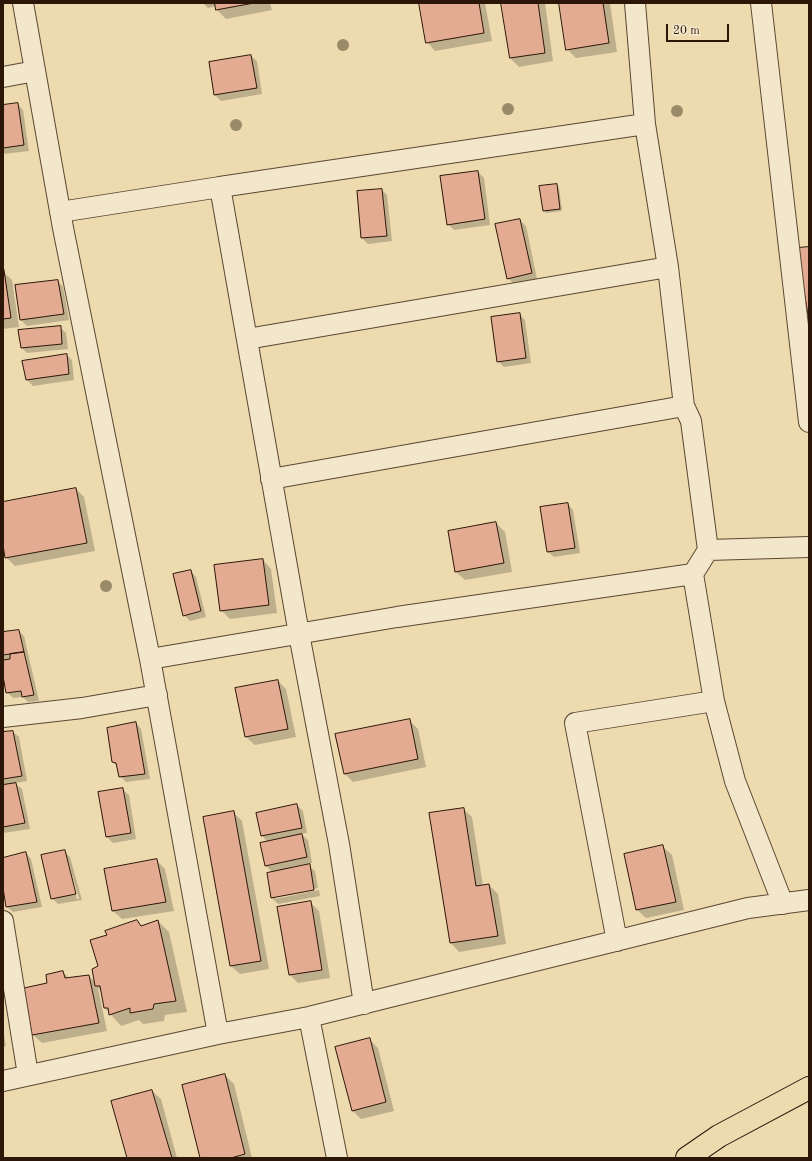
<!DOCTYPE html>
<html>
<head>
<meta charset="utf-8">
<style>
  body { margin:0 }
  #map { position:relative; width:812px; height:1161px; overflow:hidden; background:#eddaaf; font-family:"Old Standard TT",serif }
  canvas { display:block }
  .frame { position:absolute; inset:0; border:4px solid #2c1608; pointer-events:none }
  .scale { position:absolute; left:666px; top:24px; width:63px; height:18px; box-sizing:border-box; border:2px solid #2c1608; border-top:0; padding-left:5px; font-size:12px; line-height:14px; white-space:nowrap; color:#2c1608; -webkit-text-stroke:3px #f3e7cb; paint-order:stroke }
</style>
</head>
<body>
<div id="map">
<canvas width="812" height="1161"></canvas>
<div class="frame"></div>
<div class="scale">20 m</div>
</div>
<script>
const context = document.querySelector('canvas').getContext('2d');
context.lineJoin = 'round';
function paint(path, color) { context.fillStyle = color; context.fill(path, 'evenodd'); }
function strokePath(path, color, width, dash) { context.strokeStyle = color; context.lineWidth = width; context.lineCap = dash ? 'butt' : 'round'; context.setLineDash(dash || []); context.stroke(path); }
const shadow = new Path2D(`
  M203,3h67l2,7 -46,9 -9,-9v-4l-9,2z
  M420,3h65l7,38 -57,10 -8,-9z
  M502,3h43l8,58 -34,6 -9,-9z
  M560,3h50l7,49 -41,6 -9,-9z
  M251,56l6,5 5,33 -41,7 -6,-6 -5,-33z
  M17,104l6,6 6,41 -26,3v-48z
  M478,172l6,6 6,47 -36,5 -6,-6z
  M556,185l3,3 3,23 -16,2 -2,-3z
  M382,190l5,5 5,46 -24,3 -6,-6 -4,-46z
  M520,220l6,6 11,53 -23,5 -6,-6z
  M3,272l9,8 7,47 -16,2z
  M58,281l5,6 6,33 -42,6 -6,-6z
  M519,314l6,6 6,43 -27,4 -6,-6z
  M60,327l6,6 2,16 -41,4 -5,-5z
  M67,355l5,5 2,20 -41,6 -6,-6z
  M76,489l8,8 11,54 -80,15 -9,-9 -3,-18v-36z
  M568,504l5,6 7,43 -26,4 -6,-5z
  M496,523l9,9 7,40 -47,8 -9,-8z
  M263,560l8,9 6,44 -47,6 -9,-9z
  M191,571l5,6 10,40 -16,4 -6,-6z
  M19,631l5,5 15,65 -11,1 -5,-5 -10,1 -6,-6 -4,-21v-38z
  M278,681l8,8 10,48 -41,8 -9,-8z
  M409,720l9,9 8,38 -73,15 -9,-9z
  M136,723l5,6 9,50 -24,3 -6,-6 -2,-9 -5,-5z
  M13,732l6,5 8,44 -12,2 7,6 8,40 -27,4v-100z
  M123,790l6,5 7,44 -23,4 -6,-6z
  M297,805l6,6 4,22 -6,1 7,6 4,23 -21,4v2l18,-3 6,5 3,17 -43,8v3l44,-9 1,6 -42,8 -6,-6 -4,-24 5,-1 -7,-7 2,-24 -6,-6z
  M463,809l9,8 11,69 6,-1 9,9 8,50 -47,8 -8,-9z
  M233,812l9,9 27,148 -29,5 -9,-8z
  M663,847l9,8 12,55 -38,8 -9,-8z
  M64,851l6,6 12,43 -24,4 -6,-6zM65,857h2l12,42h-2z
  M26,853l5,6 11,48 -29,5 -6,-5 -4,-25v-23z
  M156,860l9,9 9,42 -52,8 -9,-8z
  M310,902l9,9 11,67 -32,5 -8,-8z
  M137,921l5,5 16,-5 11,11 18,80 -22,3 -1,6 -21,3 -4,-4 -18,6 -16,-18 -3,-16 -4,-4 9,43 -65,12 -9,-8 15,-51 15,-12 6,6 20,-2 6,6 13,-46z
  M3,1030l3,16 -3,1z
  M369,1039l9,9 16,63 -33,8 -9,-9z
  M225,1075l9,9 18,74h-51z
  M152,1091l9,8 16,59h-49z`);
const building = new Path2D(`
  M215,3h39l-38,7z
  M419,3h60l5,30 -58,10z
  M501,3h37l7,50 -35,5z
  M559,3h44l6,40 -43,7z
  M251,55l6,33 -43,7 -5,-33z
  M18,103l6,42 -21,3v-43z
  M478,171l7,48 -38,6 -7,-49z
  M557,184l3,25 -17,2 -4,-25z
  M382,189l5,47 -26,2 -4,-47z
  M520,219l12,54 -25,6 -12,-55z
  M809,247v74l-12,-73z
  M4,270l7,48 -8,1v-48z
  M58,280l6,34 -44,6 -5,-35z
  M520,313l6,45 -29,4 -6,-45z
  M61,326l1,18 -41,4 -3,-18z
  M67,354l2,20 -43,6 -4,-19z
  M76,488l11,55 -82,15 -2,-13v-43z
  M568,503l7,45 -28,4 -7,-45z
  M496,522l8,41 -49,9 -7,-41z
  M263,559l6,46 -49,6 -6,-46z
  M191,570l10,41 -18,5 -10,-42z
  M19,630l5,22 -21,3v-23z
  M24,652l10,43 -12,2 -1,-6 -15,2 -3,-17v-16l7,-1v-5z
  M278,680l10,49 -43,8 -10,-49z
  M410,719l8,40 -74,15 -9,-40z
  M136,722l9,52 -26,3 -3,-14 -4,-1 -5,-34z
  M13,731l9,45 -19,3v-47z
  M16,783l9,40 -22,4v-42z
  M123,788l8,45 -25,4 -8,-45z
  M297,804l5,24 -41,8 -5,-23z
  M464,808l12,78 13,-2 9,52 -48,7 -21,-130z
  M234,811l27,150 -31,5 -27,-149z
  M302,834l5,23 -42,9 -5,-23z
  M663,845l13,57 -40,8 -12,-56z
  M65,850l11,44 -25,5 -10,-44z
  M26,852l11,50 -31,5 -3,-19v-30z
  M157,859l9,43 -54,9 -8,-42z
  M310,864l4,26 -43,8 -4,-25z
  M311,901l11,69 -33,5 -12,-68z
  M137,920l4,6 17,-6 18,81 -22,3 -1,5 -23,4v-5l-21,7 -1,-7h-4l-4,-22h-5l-3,-17 6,-3 -8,-26 17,-5 -2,-4z
  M63,971l2,7 24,-3 10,48 -67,12 -8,-47 23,-5 -1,-8z
  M370,1038l16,64 -34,9 -17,-64z
  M225,1074l20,80 -14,4h-31l-18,-73z
  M152,1090l20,68h-45l-16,-57z`);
const minor = new Path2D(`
  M23,3l40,225 87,431 68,375
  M635,3l10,121 23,143 16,139 7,15 17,129 -15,24
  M761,3l48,419
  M3,77l32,-6
  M220,187l425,-63
  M60,212l160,-25 79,447 40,210 25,160
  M247,339l421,-72
  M271,479l413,-73
  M708,550l101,-3
  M150,659l247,-42 296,-43 21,127 21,80 48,123
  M3,717l79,-9 75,-13
  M3,921l25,154
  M617,941l-42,-218 139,-22
  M309,1017l28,141
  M3,1081l215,-47 91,-17 439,-109 61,-8`);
const major = new Path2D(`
  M687,1158l32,-22 90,-48`);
const trees = [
  [343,45],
  [508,109],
  [677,111],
  [236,125],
  [106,586]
];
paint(shadow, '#0003');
paint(building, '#e3ab91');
strokePath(building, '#2c1608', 1);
strokePath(minor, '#5c4732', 22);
strokePath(major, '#2c1608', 24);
strokePath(minor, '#f3e7cb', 20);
strokePath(major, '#eddaaf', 22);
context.fillStyle = '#998a69';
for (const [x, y] of trees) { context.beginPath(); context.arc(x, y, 6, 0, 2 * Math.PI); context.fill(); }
</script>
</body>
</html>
